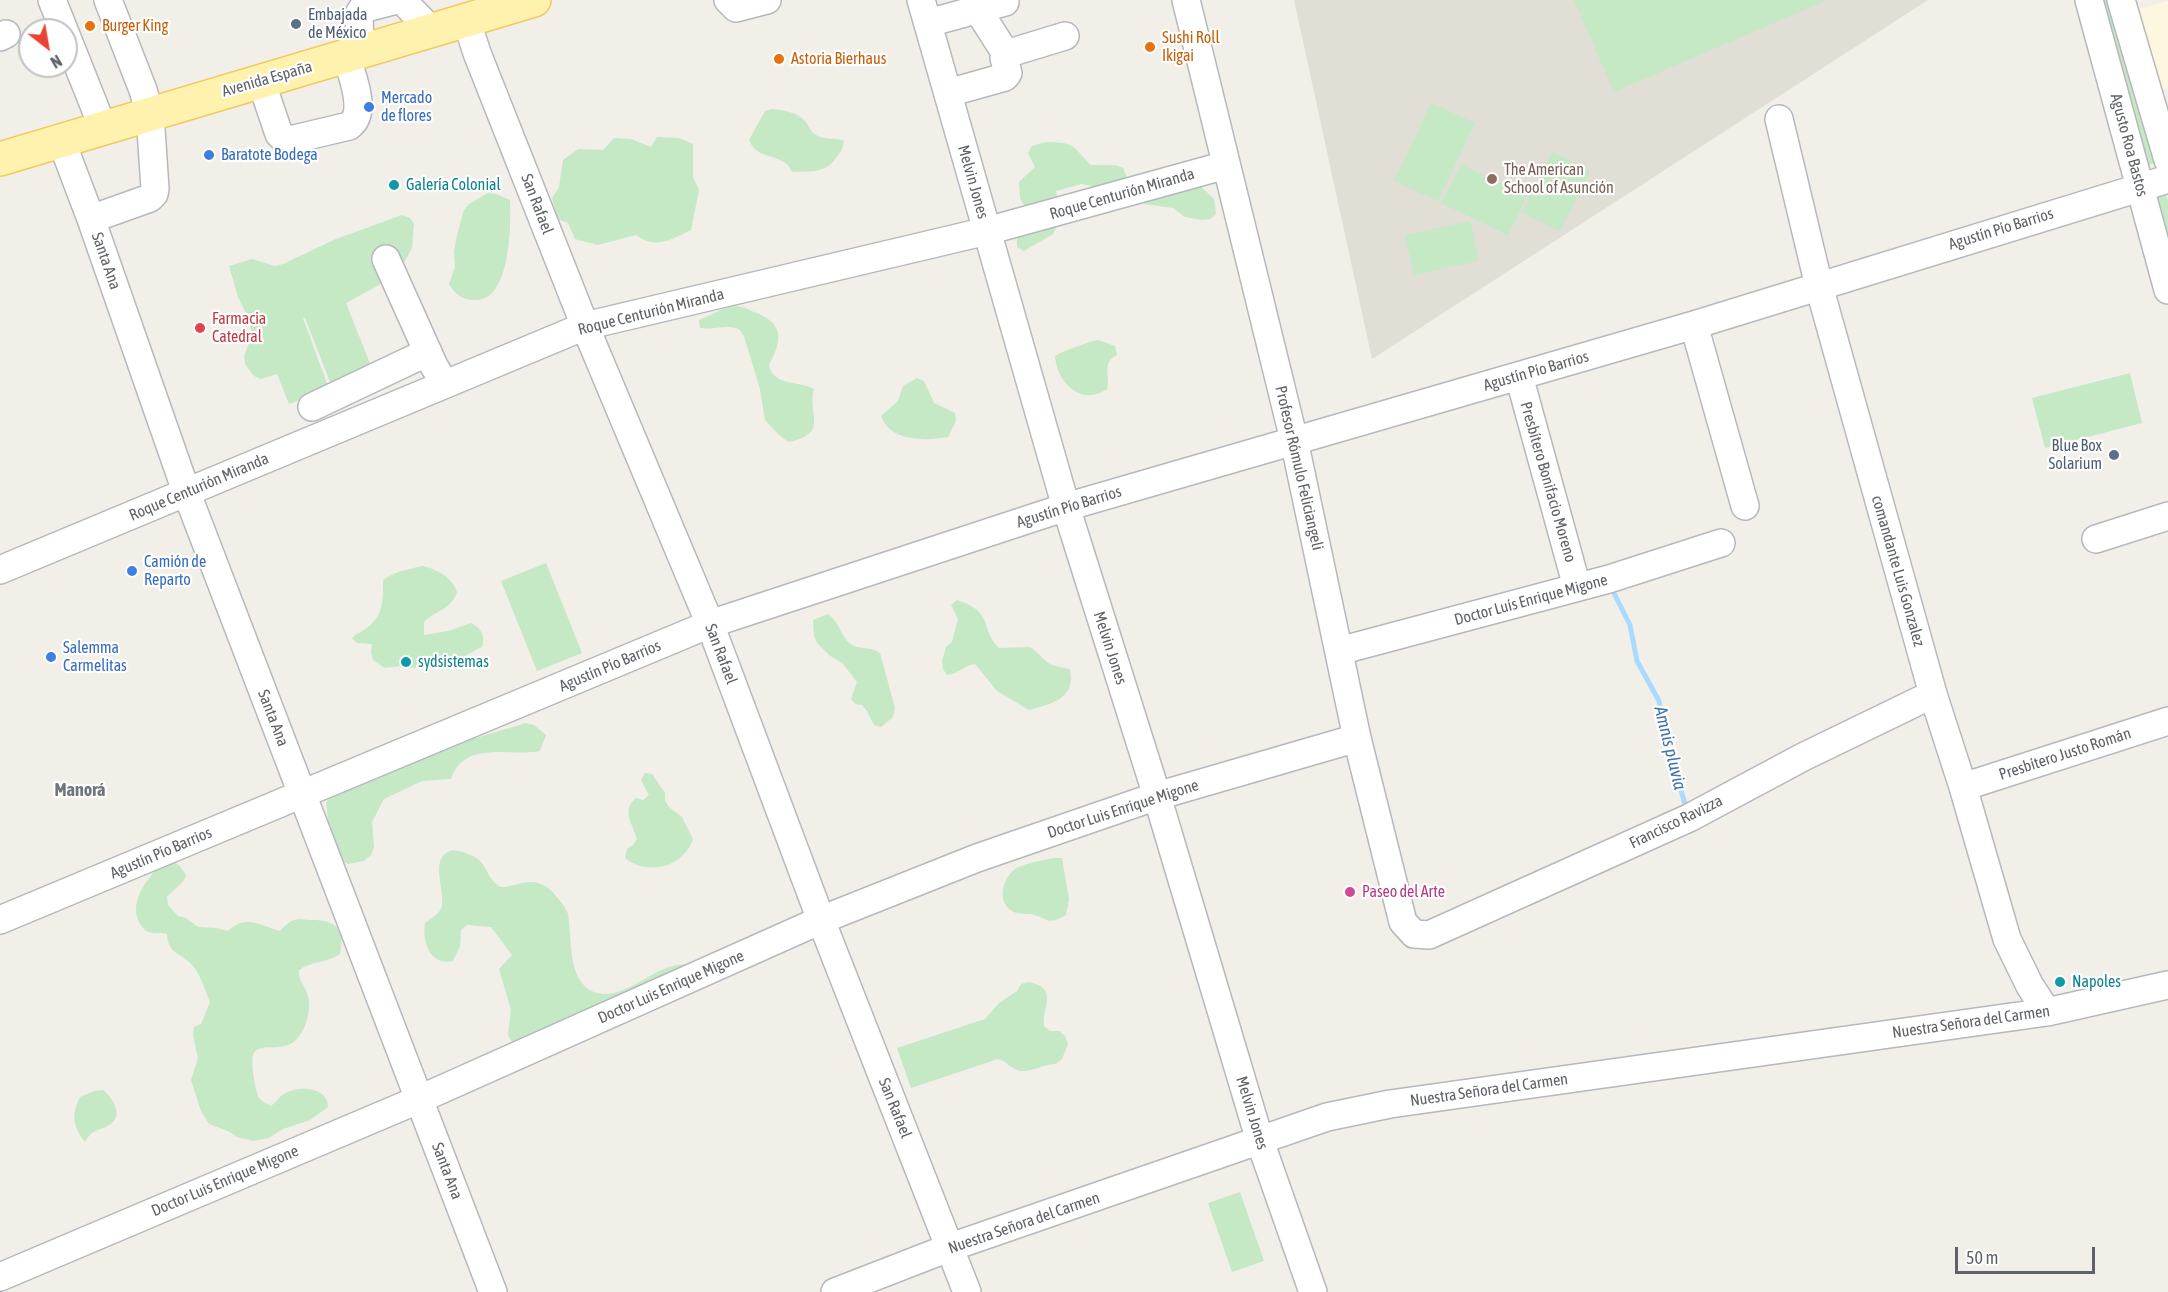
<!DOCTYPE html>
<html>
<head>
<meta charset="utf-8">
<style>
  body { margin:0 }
  #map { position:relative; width:2168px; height:1292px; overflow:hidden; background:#f1efe8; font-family:"Asap Condensed",sans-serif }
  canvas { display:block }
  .north { position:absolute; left:18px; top:18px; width:60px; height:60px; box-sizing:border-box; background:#fff; border:2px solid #bfc1c3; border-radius:50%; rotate:149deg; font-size:16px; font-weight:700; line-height:24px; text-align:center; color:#5f6368 }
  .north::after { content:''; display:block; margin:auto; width:21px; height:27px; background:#ea4335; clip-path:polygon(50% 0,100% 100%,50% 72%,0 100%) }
  .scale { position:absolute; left:1955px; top:1247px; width:140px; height:27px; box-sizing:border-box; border:3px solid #5f6368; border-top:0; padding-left:8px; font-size:18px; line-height:21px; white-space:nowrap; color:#5f6368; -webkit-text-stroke:4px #fff; paint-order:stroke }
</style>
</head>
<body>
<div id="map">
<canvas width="2168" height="1292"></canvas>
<div class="north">N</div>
<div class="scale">50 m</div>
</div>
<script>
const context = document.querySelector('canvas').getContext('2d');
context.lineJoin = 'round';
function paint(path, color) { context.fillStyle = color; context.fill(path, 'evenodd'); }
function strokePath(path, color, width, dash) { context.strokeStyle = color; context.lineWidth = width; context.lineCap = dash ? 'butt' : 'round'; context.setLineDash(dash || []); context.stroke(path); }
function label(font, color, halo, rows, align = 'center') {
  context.font = font + ' "Asap Condensed",sans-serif'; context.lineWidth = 4.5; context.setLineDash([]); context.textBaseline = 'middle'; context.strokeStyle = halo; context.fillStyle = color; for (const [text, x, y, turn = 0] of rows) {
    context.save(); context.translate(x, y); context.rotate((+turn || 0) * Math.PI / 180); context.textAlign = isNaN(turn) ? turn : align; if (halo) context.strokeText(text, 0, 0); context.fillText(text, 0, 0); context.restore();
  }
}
const commercial = new Path2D(`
  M2168,1v87l-10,3 -23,-81z`);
const education = new Path2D(`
  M1294,0h634l-556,359z`);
const green = new Path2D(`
  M1574,0h253l-213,92z
  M2096,0h17l43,160 -1,3 -9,3z
  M1431,103l44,20 -37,78 -44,-20z
  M772,109c10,1 25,3 32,11 5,5 6,12 12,15 7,5 19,2 28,6 -1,7 -3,11 -8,17 -11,16 -27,13 -44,14 -7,-20 -35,-10 -43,-32l16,-29z
  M657,137l22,1 14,6v33l6,13 -8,40c-19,9 -35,20 -55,5l-38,10 -23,-6 -7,-16 -11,-4 -5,-21 7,-11 4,-27 15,-11 25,1 11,-12 17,1 20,8z
  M1047,142c31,1 24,4 44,23h24l8,3 3,7v7l-29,5 -16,-3 -25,7 5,28 -8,15 -29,17 -7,-4v-20l7,-22 -4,-7 -1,-16 16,-15 -7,-14 4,-7z
  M1553,152l37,19 -30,60 -38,-19z
  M1461,164l66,32 -19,39 -67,-32z
  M1198,184l16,15 2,15 -6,5 -8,1 -17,-3 -12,-9 -29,-4 -4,-7z
  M488,193l8,1 14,6c1,24 1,101 -35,100 -13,0 -20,-6 -26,-16l6,-17 -1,-15 3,-17 7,-25 5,-6z
  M2161,193l4,1 3,6v62l-16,-63z
  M402,215l8,3 4,6 -2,24 -8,15 -25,22 -33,18 27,68 -41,16 -27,-69h-2l26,71 -40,15 -12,-30 -16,5 -7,-3 -9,-12 -1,-8 8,-21 -3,-16 -11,-22 -9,-31 23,-7 23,7 8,-2 53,-25z
  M1470,221l9,40 -65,14 -9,-40z
  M736,306c9,1 15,5 23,8 26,11 22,29 10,51 5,22 28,15 45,24 -7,26 16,44 -25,53 -9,-5 -17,-14 -24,-22l-5,-31 -16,-53 -5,-7c-14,-5 -25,1 -39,-1l-1,-8 29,-13z
  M1098,340l17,6 2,9c-16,7 -6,20 -10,34 -25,18 -50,-6 -52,-33 5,-4 36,-15 43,-16z
  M2130,373l12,50 -97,25 -13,-50z
  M917,378l7,3 10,22 21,10 1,8 -8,16c-22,4 -58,5 -67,-21l17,-15 5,-15z
  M546,563l36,90 -45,18 -36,-90z
  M423,566c15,4 29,11 34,26 -5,17 -21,18 -33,30v13l24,-4 23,-8c10,5 15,13 11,24 -14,6 -27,19 -42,12l-24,9 -15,-2 -16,2 -12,-8 -2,-8 1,-8 -15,-1 -5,-5c5,-5 10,-6 15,-10 17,-13 16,-29 16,-48 12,-9 26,-11 40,-14z
  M957,600c38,12 22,28 42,48l31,-1c8,5 13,13 20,17 7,4 13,2 20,6 6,29 -19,34 -41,40l-32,-19 -22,-27c-11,1 -16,10 -28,11l-4,-6 -1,-8 4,-14 6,-5 6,-23 -7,-14z
  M828,614c13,10 13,24 24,31 10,5 19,1 28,8l15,55 -2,9 -12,10 -7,-2 -7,-14 -5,-6 -7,-1 -4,-5 6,-17 -14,-18 -14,-9 -12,-12 -3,-7 -1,-16z
  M526,723l8,2 12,10 -6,16c-29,6 -76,-12 -89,28l-29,2 -38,18 -12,23 2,25 -3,8 -7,6 -16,3 -7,-4 -10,-18 -5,-39 4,-6 12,-10 127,-52 7,3z
  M645,773l7,1 13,19v8l4,6 13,10 11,22c-10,29 -46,37 -68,19l2,-9 6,-4 4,-6c-5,-16 -16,-29 -1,-41l7,2 6,-5 -8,-15z
  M453,850c10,2 19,4 27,11 9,9 7,18 21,26 11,0 21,-6 32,-5 9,1 17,6 22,13 5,6 11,12 13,19 4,23 -1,68 26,78 33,12 67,-37 99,-26l-175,80 -6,-4 -4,-7 3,-25 -12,-41 13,-14 -21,-28 -24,-2 -6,5 -1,16 -7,15c-23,5 -31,-19 -28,-38 6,-5 15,-9 17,-17 3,-18 -14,-50 11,-56z
  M1054,858h8l7,41 -3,16c-18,11 -19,3 -35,-1 -7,-1 -13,1 -19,-3 -15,-9 -10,-31 2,-41 7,-6 30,-10 40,-12z
  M165,861c12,-1 15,5 21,14 -1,7 -13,15 -19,22l1,8 10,11 8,2 12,9 18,1 12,3c18,-17 32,-6 52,0 4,-4 9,-10 15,-11 4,-2 10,0 14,0 24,-1 37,7 31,34 -13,9 -29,7 -41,16 -1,9 4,13 7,21 5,9 3,23 0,32 -14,39 -41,15 -52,30 -5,5 2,40 5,45 3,3 8,6 12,8 4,-3 7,-7 10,-10 13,-11 47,-11 47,11l-18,13 -27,9 -14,9 -16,3 -16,-4 -7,-5 -21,-8 -8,-13 -10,-31 7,-22 -5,-23 1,-8 7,-3 9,-22c-5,-11 -9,-27 -17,-36 -11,-13 -25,-11 -26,-32 -6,-2 -13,0 -19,-2 -4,-2 -7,-6 -9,-10 -11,-22 11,-47 26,-61z
  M1029,982c30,7 13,23 15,44l6,5h9l6,5 3,8 -6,15 -6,5c-12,0 -24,8 -35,7 -9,-1 -14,-10 -23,-12l-87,29 -14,-40 88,-29 14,-16 18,-12 4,-7z
  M103,1090c9,7 20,23 9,33 -11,9 -19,4 -27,19 -12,-15 -14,-27 -5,-45l14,-6z
  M1240,1192l24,69 -32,11 -24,-69z`);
const stream = new Path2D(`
  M1611,587l19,38 7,36 22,40 8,47 5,11 15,52`);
const minor = new Path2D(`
  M52,0l12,30
  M402,0l29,30
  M728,0l8,8 31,-8
  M921,0l145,507 91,289 103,345 53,151
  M1186,0l108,440 63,298 46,184 11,12 15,1 260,-117 114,-61 130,-63
  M2089,0l79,290
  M2121,0l47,160
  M978,10l28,44
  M466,19l11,34 108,273 125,298 111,296 146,372
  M928,23l77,-21
  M66,35l37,93
  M0,37l6,-3
  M360,52l-1,-38 3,-5 35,-9
  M261,81l18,53 5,5 6,1 59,-14c19,-13 3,-51 -3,-70
  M948,93l57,-16 3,-4 -4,-15 2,-4 59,-18
  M1779,119l40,167 114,408 30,93 44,152 23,47 17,26
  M61,140l30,79 95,272 307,801
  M91,219l59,-21 4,-4 1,-5 -5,-75 -7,-24 -35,-90
  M386,259l48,107 11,18
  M1694,325l51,181
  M1519,376l58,211
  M312,407l116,-55
  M2096,539l72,-23
  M0,570l585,-244 402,-95 239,-66
  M1339,651l270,-72 112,-36
  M1963,787l205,-66
  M0,920l710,-296 356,-117 628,-182 474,-146
  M0,1277l420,-178 401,-179 156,-62 180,-62 200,-58
  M835,1292l116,-45 376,-130 63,-13 657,-92 121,-27`);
const major = new Path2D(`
  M0,159l534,-159`);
const markers = [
  [296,24,6,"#5c6f8a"],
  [90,26,6,"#e8710a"],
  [1150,47,6,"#e8710a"],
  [779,59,6,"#e8710a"],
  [369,107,6,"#3f7fe0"],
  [209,155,6,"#3f7fe0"],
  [1492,179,6,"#8d6e63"],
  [394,185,6,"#0f9aa8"],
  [200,328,6,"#e0444e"],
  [2114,455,6,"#5c6f8a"],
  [132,571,6,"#3f7fe0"],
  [51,657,6,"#3f7fe0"],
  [406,662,6,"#0f9aa8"],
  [1350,892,6,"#d1479c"],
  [2060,982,6,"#0f9aa8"]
];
const serviceNames = [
  ["Embajada",308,15],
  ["de México",308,33],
  ["Blue Box",2102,446,"right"],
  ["Solarium",2102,464,"right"]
];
const foodNames = [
  ["Burger King",102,26],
  ["Sushi Roll",1162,38],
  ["Ikigai",1162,56],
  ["Astoria Bierhaus",791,59]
];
const streetNames = [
  ["Avenida España",267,79,-16],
  ["Agusto Roa Bastos",2129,145,75],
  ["Melvin Jones",973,182,74],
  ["Roque Centurión Miranda",1122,194,-16],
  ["San Rafael",537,204,69],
  ["Agustín Pío Barrios",2001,229,-17],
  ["Santa Ana",106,261,71],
  ["Roque Centurión Miranda",651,312,-14],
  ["Agustín Pío Barrios",1536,371,-16],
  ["Profesor Rómulo Feliciangeli",1299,468,77],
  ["Presbítero Bonifacio Moreno",1548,482,74],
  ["Roque Centurión Miranda",199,487,-23],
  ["Agustín Pío Barrios",1069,507,-17],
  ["comandante Luis Gonzalez",1898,571,74],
  ["Doctor Luís Enrique Migone",1531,600,-15],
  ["Melvin Jones",1110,648,72],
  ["San Rafael",721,654,69],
  ["Agustín Pío Barrios",610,666,-23],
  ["Santa Ana",273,718,69],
  ["Presbítero Justo Román",2065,754,-18],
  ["Doctor Luis Enrique Migone",1123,809,-18],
  ["Francisco Ravizza",1676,822,-26],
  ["Agustín Pío Barrios",161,853,-23],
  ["Doctor Luis Enrique Migone",671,987,-24],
  ["Nuestra Señora del Carmen",1971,1022,-8],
  ["Nuestra Señora del Carmen",1489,1090,-8],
  ["San Rafael",895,1108,68],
  ["Melvin Jones",1252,1113,73],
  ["Santa Ana",447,1171,69],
  ["Doctor Luis Enrique Migone",225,1181,-23],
  ["Nuestra Señora del Carmen",1024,1223,-19]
];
const shopNames = [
  ["Mercado",381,98],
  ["de flores",381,116],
  ["Baratote Bodega",221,155],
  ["Camión de",144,562],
  ["Reparto",144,580],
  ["Salemma",63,648],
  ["Carmelitas",63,666]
];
const educationNames = [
  ["The American",1504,170],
  ["School of Asunción",1504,188]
];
const cultureNames = [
  ["Galería Colonial",406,185],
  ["sydsistemas",418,662],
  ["Napoles",2072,982]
];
const healthNames = [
  ["Farmacia",212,319],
  ["Catedral",212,337]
];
const hotelNames = [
  ["Paseo del Arte",1362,892]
];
const waterNames = [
  ["Amnis pluvia",1670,748,76]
];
const neighbourhoodNames = [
  ["Manorá",80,790]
];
paint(commercial, '#fef7e0');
paint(education, '#e1ded6');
paint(green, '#c5e8c5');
strokePath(stream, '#aadaff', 5);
strokePath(minor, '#b5b8bc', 30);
strokePath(major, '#f2c960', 36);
strokePath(minor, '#fff', 27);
strokePath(major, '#fff2af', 33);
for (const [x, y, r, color] of markers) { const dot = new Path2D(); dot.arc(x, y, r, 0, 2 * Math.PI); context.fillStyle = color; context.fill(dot); strokePath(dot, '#fff', 2); }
label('16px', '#4e5e75', '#fff', serviceNames, 'left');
label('16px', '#c56008', '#fff', foodNames, 'left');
label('16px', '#5f6368', '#fff', streetNames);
label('16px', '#366cbe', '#fff', shopNames, 'left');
label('16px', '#785e54', '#fff', educationNames, 'left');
label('16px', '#0d838f', '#fff', cultureNames, 'left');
label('16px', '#be3a42', '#fff', healthNames, 'left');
label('16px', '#b23c85', '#fff', hotelNames, 'left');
label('italic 18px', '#4174aa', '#fff', waterNames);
label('bold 18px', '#70757a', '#fff', neighbourhoodNames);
</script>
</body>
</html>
